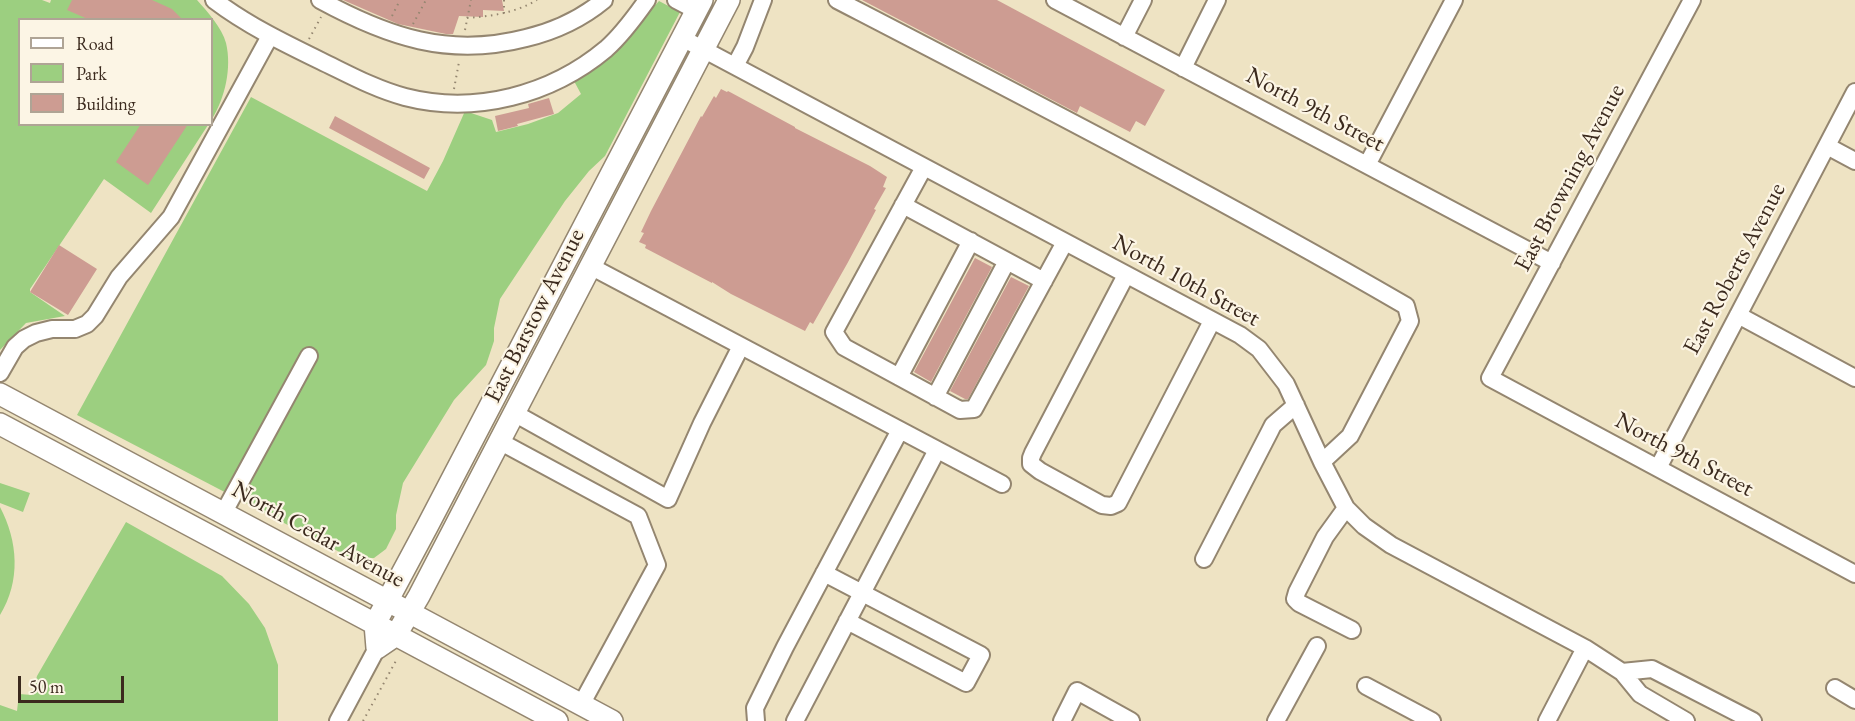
<!DOCTYPE html>
<html>
<head>
<meta charset="utf-8">
<style>
  body { margin:0 }
  #map { position:relative; width:1855px; height:721px; overflow:hidden; background:#eee3c3; font-family:"EB Garamond",serif }
  canvas { display:block }
  .legend { position:absolute; left:18px; top:18px; width:195px; height:108px; box-sizing:border-box; background:#fcf5e5; border:2px solid #afa495; margin:0; padding:8px 10px; list-style:none; font-size:18px; color:#3b2a1e }
  .legend li { display:flex; align-items:center; gap:12px; height:30px }
  .legend b { width:30px; border:2px solid #afa495 }
  .scale { position:absolute; left:18px; top:676px; width:106px; height:27px; box-sizing:border-box; border:3px solid #3b2a1e; border-top:0; padding-left:8px; font-size:18px; line-height:21px; white-space:nowrap; color:#3b2a1e; -webkit-text-stroke:4px #fcf5e5; paint-order:stroke }
</style>
</head>
<body>
<div id="map">
<canvas width="1855" height="721"></canvas>
<ul class="legend">
<li><b style="height:8px;background:#fff"></b>Road</li>
<li><b style="height:16px;background:#9ccf80"></b>Park</li>
<li><b style="height:16px;background:#cd9c92"></b>Building</li>
</ul>
<div class="scale">50 m</div>
</div>
<script>
const context = document.querySelector('canvas').getContext('2d');
context.lineJoin = 'round';
function paint(path, color) { context.fillStyle = color; context.fill(path, 'evenodd'); }
function strokePath(path, color, width, dash) { context.strokeStyle = color; context.lineWidth = width; context.lineCap = dash ? 'butt' : 'round'; context.setLineDash(dash || []); context.stroke(path); }
function label(font, color, halo, rows, align = 'center') {
  context.font = font + ' "EB Garamond",serif'; context.lineWidth = 4.5; context.setLineDash([]); context.textBaseline = 'middle'; context.strokeStyle = halo; context.fillStyle = color; for (const [text, x, y, turn = 0] of rows) {
    context.save(); context.translate(x, y); context.rotate((+turn || 0) * Math.PI / 180); context.textAlign = isNaN(turn) ? turn : align; if (halo) context.strokeText(text, 0, 0); context.fillText(text, 0, 0); context.restore();
  }
}
const green = new Path2D(`
  M0,0h42l8,3 1,-3h146c10,11 25,28 29,43 6,25 -1,55 -14,76v-99h-192v104l188,1 -57,88 -47,-34 -74,110v3l35,24 -39,7 -26,27z
  M659,1l21,11 -75,144 -16,15 -24,30 -65,98 -6,29v13l-8,24 -32,35 -51,83 -7,32v14l-10,20 -12,9 -21,1 -276,-144 174,-318 176,94 16,-30 22,-50 27,9 4,12 32,-8 30,-11 23,-19 -7,-13 48,-39z
  M0,483l30,10 -7,19 -23,-9z
  M0,507c18,34 21,74 0,108z
  M126,522l96,54 27,28 16,24 13,37v56h-278v-16l17,6 2,-17 13,1 5,-19z`);
const building = new Path2D(`
  M72,0h80l20,9 11,11h-93l-23,-10z
  M343,0h159l2,11 -21,-1v7l-24,-1 -6,18h-7l-48,-10z
  M862,0h135l168,90 -20,36 -9,-5 -6,11 -50,-26 -3,7z
  M721,89l6,3 1,-1 67,36v1l75,38 17,11 -4,10 3,1 -12,21 2,1 -29,54 -34,60 -3,-2 -5,9 -74,-37 -19,-12v1l-67,-35 1,-3 -7,-3 5,-9 -3,-1 10,-21 50,-95 1,1 12,-21 2,2z
  M549,98l5,16 -37,10 1,2 -20,5 -3,-15 34,-8 -1,-4z
  M335,116l95,52 -6,11 -95,-51z
  M141,124h47l-40,61 -32,-23z
  M59,245l38,24 -29,46 -38,-23z
  M975,258l17,9 -61,115 -17,-10z
  M1011,277l18,9 -61,113h-3l-15,-8z`);
const path = new Path2D(`
  M504,0v14
  M392,16l8,-16
  M467,18c25,-2 48,-5 70,-18
  M413,24l13,-24
  M465,30l6,-30
  M309,39l12,-22
  M454,89l5,-27
  M363,721l34,-62`);
const minor = new Path2D(`
  M214,0c33,25 70,43 107,61 27,13 54,28 84,36 70,18 146,-2 201,-48 16,-14 29,-32 41,-49
  M320,0c68,37 129,58 206,38 29,-7 55,-19 78,-38
  M676,0l21,11
  M837,0c191,99 383,198 569,306l4,15 -60,115 -28,26
  M1055,0l497,263
  M1692,0l-202,378 365,196
  M1124,37l19,-37
  M682,38l558,297 19,14 27,35 36,78 24,46 18,18 27,19 194,103 37,24 18,22 46,27
  M735,66l10,-19 18,-47
  M1183,68l34,-68
  M1827,146l28,15
  M1367,165l87,-165
  M924,167l-90,165 10,15 116,63 14,-1 91,-167
  M903,205l141,76
  M590,266l412,218
  M1126,275l-93,178 -2,5v6l9,7 62,34 9,1 7,-3 94,-182
  M1738,315l117,63
  M0,373l15,-26 9,-8 12,-6 16,-4h23l12,-5 8,-8 24,-39 52,-60 99,-181
  M899,377l72,-136
  M935,397l72,-136
  M514,413l154,86 34,-76 39,-77
  M499,441l139,75 19,49 -76,140
  M1658,468l197,-376
  M1346,508l-21,29 -28,55 -2,7 4,4 53,27
  M224,512l85,-156
  M1204,559l66,-128 3,-6 23,-20
  M824,573l157,82 -15,28 -119,-62
  M1622,672l30,-3 101,52
  M1366,686l66,35
  M1835,688l20,12
  M338,721l39,-73
  M756,721l-1,-13 30,-61 115,-217
  M795,721l142,-271
  M1062,721l15,-30 54,30
  M1276,721l41,-75
  M1547,721l38,-73`);
const major = new Path2D(`
  M702,0l-274,525 -53,99 2,24 19,-13 23,-39 310,-596
  M0,394c204,108 408,218 612,327
  M0,424l557,297`);
const streetNames = [
  ["North 9th Street",1315,110,28],
  ["East Browning Avenue",1570,178,-62],
  ["East Roberts Avenue",1735,269,-62],
  ["North 10th Street",1186,281,29],
  ["East Barstow Avenue",535,316,-63],
  ["North 9th Street",1684,455,28],
  ["North Cedar Avenue",318,535,29]
];
paint(green, '#9ccf80');
paint(building, '#cd9c92');
strokePath(minor, '#948670', 20);
strokePath(major, '#948670', 24);
strokePath(path, '#948670', 2, [1.5, 4.5]);
strokePath(minor, '#fff', 16);
strokePath(major, '#fff', 21);
label('24px', '#3b2a1e', '#fcf5e5', streetNames);
</script>
</body>
</html>
